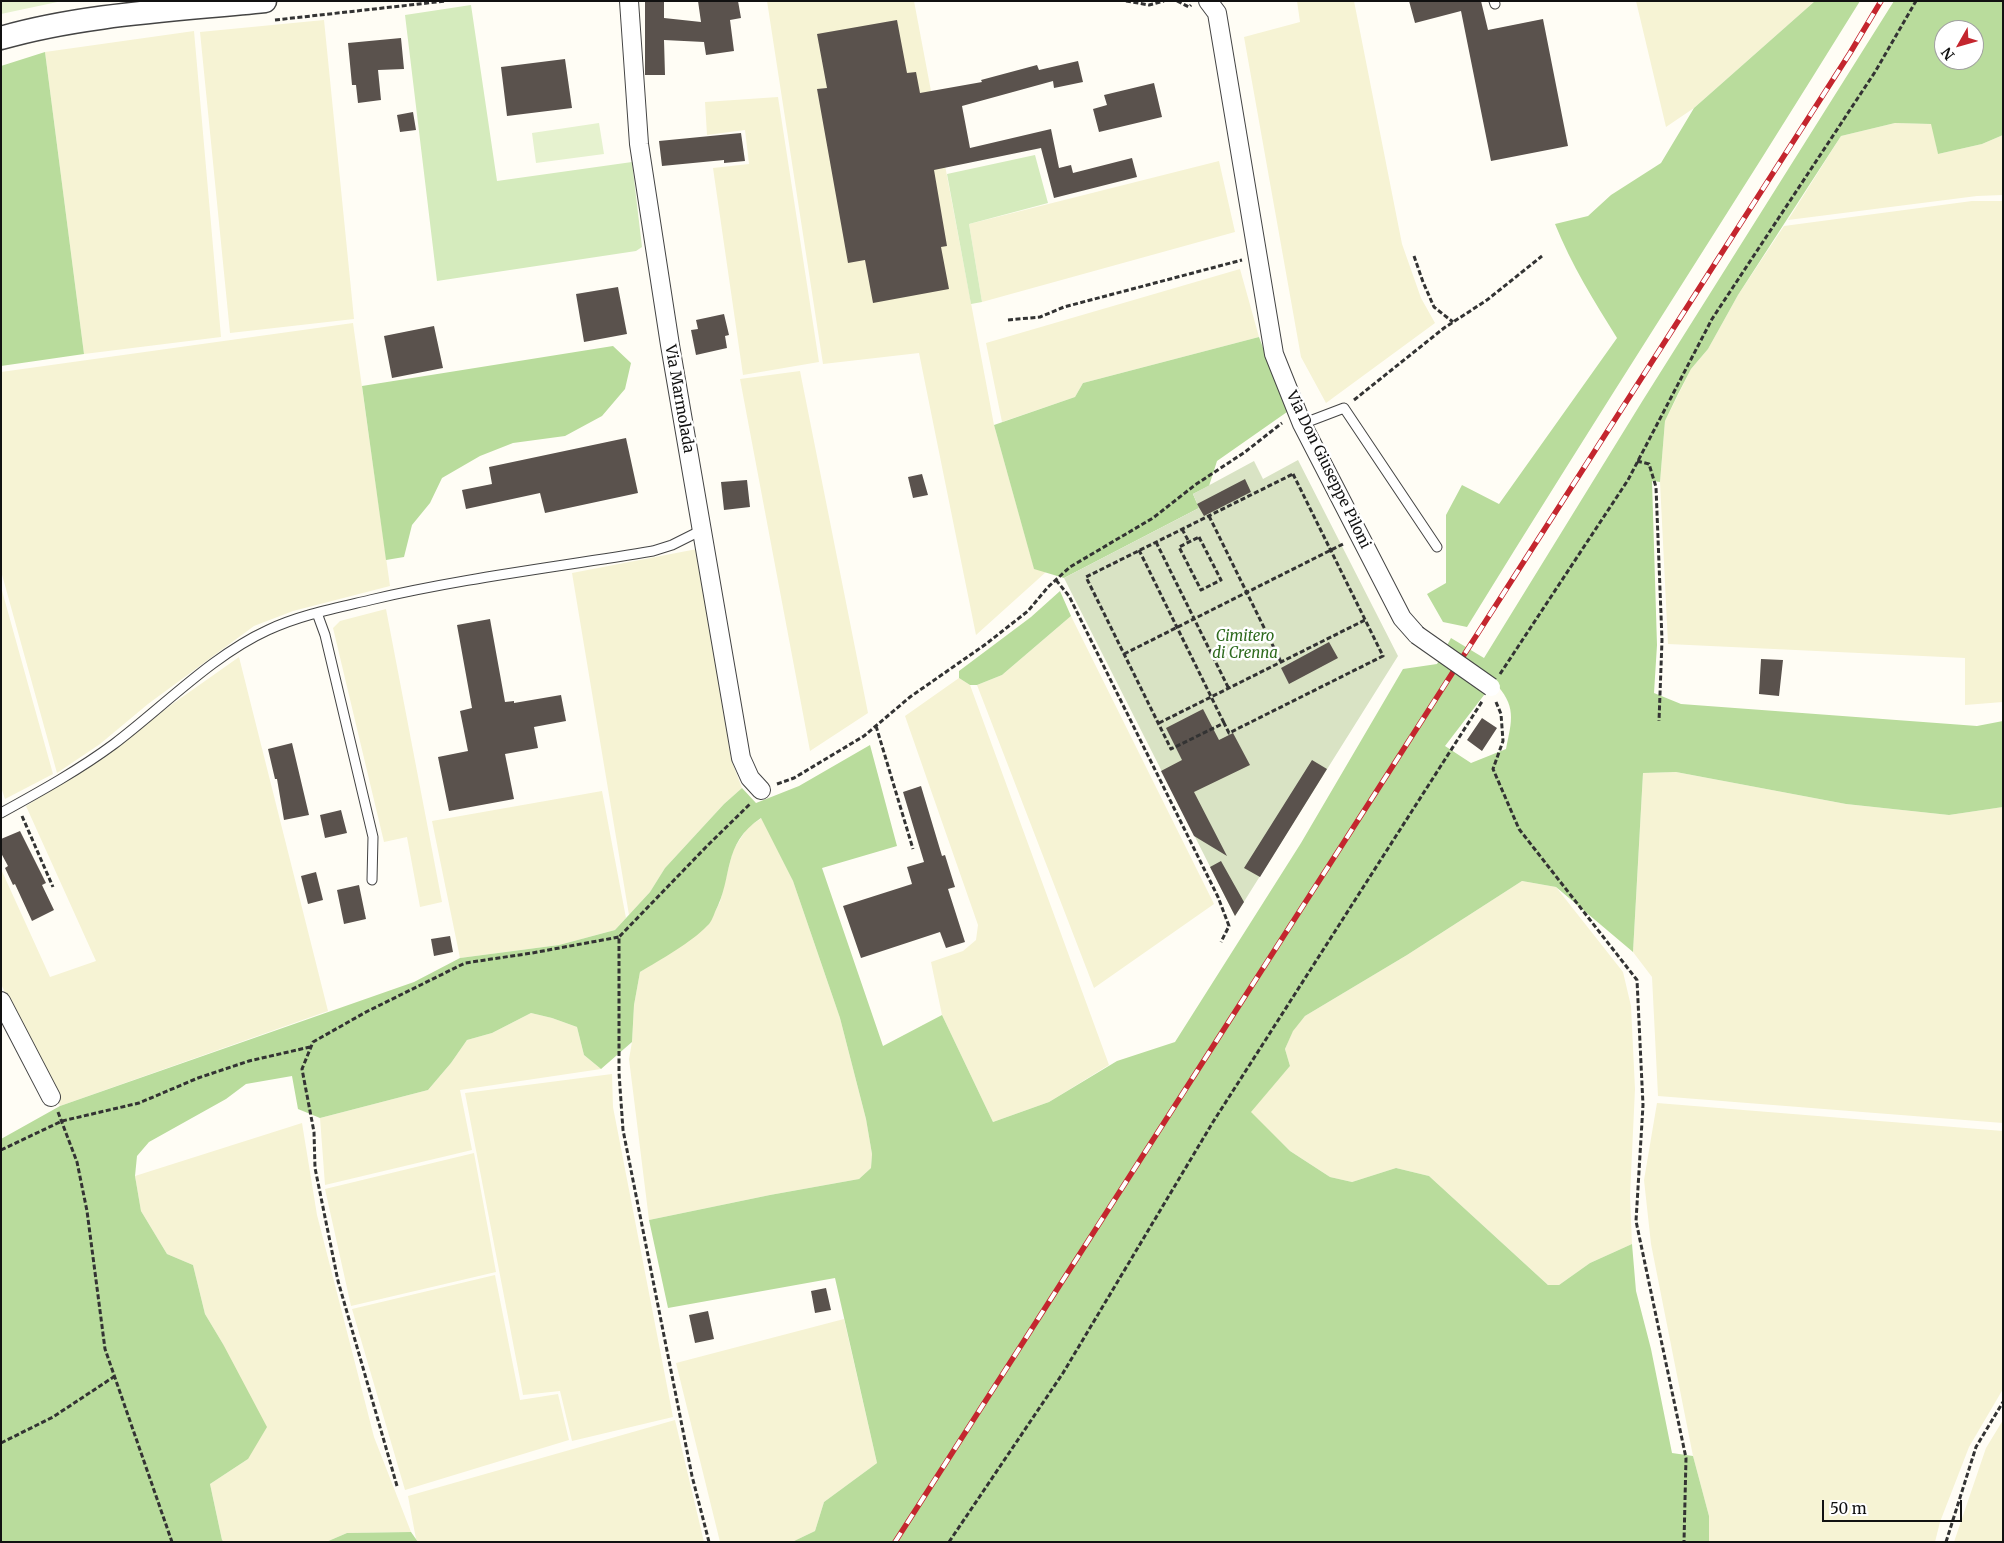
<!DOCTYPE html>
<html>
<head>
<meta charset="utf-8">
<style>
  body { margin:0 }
  #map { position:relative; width:2004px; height:1543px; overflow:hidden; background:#fffdf5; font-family:Merriweather,serif }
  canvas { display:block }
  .frame { position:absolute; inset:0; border:2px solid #111; pointer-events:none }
  .north { position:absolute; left:1934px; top:20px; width:50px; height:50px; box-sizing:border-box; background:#fff; border:1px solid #a0a0a0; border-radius:50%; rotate:232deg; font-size:14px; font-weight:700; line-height:20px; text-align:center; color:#111 }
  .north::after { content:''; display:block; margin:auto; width:18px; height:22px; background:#c4262e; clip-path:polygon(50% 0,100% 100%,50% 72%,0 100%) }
  .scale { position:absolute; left:1822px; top:1500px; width:140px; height:22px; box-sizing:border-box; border:2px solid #111; border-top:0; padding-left:6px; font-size:15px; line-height:18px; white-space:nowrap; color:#111; -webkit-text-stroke:4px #fff; paint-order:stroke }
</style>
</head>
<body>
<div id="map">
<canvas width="2004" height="1543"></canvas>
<div class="frame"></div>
<div class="north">N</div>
<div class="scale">50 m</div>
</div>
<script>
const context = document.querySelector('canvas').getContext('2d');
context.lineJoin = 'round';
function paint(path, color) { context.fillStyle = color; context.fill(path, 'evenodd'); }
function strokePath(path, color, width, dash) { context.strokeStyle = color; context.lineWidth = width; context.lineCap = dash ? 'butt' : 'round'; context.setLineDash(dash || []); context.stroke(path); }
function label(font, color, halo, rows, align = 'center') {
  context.font = font + ' Merriweather,serif'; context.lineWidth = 5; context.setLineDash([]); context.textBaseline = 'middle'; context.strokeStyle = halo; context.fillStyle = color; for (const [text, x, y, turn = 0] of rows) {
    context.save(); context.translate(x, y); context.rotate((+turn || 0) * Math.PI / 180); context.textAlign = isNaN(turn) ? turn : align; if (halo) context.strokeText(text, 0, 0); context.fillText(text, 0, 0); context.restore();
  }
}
const farmland = new Path2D(`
  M767,1h147l80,424 40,143 12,4 -70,63 -57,-282 -96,11z
  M1297,1h57l48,243 19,54 14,25 -109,80 -25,-46 -57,-320 56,-15z
  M1636,1h179l-121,107 -28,19z
  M324,20l30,299 -124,14 -30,-301z
  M194,31l27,306 -137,17 -39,-302z
  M778,97l41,265 -76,13 -30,-207 36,-4 -4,-34 -38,5 -2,-33z
  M1895,123l37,1 6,30 44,-10 21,-9v60l-26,1 -189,24 53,-84z
  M1219,161l16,71 -253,70 -13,-78z
  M1972,201h31v501l-38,3v-47l-297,-14 -8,-162 5,-61 26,-52 17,-20 30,-54 46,-69z
  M1240,269l19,68 -176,46 -8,14 -73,25 -16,-79z
  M353,323l37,263 -97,25 -39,15 -106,78 -48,40 -43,29 -56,-202v-199z
  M800,371l68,342 -58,38 -70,-372z
  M697,549l34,210 11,29 -18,16 -59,64 -15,24 -21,23 -57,-342z
  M1,587l52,187 -48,25 -4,-12z
  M386,609l56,293 -22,5 -13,-70 -23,5 -51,-214 7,-7z
  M1071,616l143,288 -120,84 -117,-303 25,-10z
  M239,657l89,354 -268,95 -59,-122v-115l49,108 46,-16 -70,-155 77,-48 68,-53z
  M959,678l11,7 139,380 -60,37 -56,20 -51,-107 -11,-53 32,-11 13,-11 2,-15 -73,-209z
  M1676,772l170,32 103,11 54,-8v316l-345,-27 -6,-119 -19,-25 10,-179z
  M602,791l24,127 -11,12 -56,15 -99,13 -28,-137z
  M762,818l31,63 47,137 26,101 6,35 -1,14 -12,11 -89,16 -121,25 -20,-161 3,-17 2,-37 6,-33 33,-21 35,-26 12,-23 13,-52 15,-23z
  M1522,881l34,6 67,85 8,34 4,83 -5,107 2,48 -42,19 -31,22h-11l-119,-109 -33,-8 -44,14 -22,-5 -40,-26 -40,-39 40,-46 -5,-17 8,-19 12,-14 102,-61z
  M531,1013l21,5 25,9 7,28 17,14 -141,21 12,60 -147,35 -5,-67 108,-28 23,-27 16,-23 25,-7z
  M612,1074l1,33 60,310 -101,24 -12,-50 -37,4 -58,-302z
  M1657,1103l346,28v258l-34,58 -29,75 -5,20h-226v-26l-16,-60 -42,-212 -7,-64z
  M302,1123l15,92 57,222 37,95 -64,1 -21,9h-102l-2,-2 -12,-56 38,-25 -25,-115 -18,-30 -12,-49 -26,-11 -26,-43 -6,-35z
  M474,1153l22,119 -145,34 -26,-117z
  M495,1275l25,125 38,-6 11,46 -164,50 -53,-181z
  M844,1319l33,144 -53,39 -9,29 -23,11h-72l-44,-179z
  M675,1420l29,122h-286l-2,-3 -8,-43z
  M2003,1420v122h-49l32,-94z`);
const green = new Path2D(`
  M471,5l26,176 135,-19 10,85 -6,4 -199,30 -32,-266z
  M1035,155l13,48 -79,21 13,78 -11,2 -24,-130z`);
const forest = new Path2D(`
  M1815,1h45c-130,210 -264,416 -393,626l-24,-5 -16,-28 19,-11v-68l16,-30 37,19 118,-166c-23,-37 -46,-74 -62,-114l33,-8 23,-21 50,-32 33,-55z
  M1894,1h109v134l-21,9 -44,10 -7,-30 -36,-1 -54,13 -103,159 -30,54 -17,20 -13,25 -13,27 -5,61 -8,-1 5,164 -3,48 27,11 296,22 26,-5v86l-54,8 -103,-11 -170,-32 -33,1 -10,179 -77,-65 -34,-6 -115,74 -102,61 -12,15 -8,18 5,17 -39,46 39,39 40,26 22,5 44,-14 33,8 119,109h11l31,-22 42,-19 4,47 15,58 21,104 21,3 16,60v26h-917l23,-11 9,-29 53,-39 -42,-185 -167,30 -19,-88 121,-25 89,-16 12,-11 1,-14 -6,-35 -26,-101 -47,-137 -32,-63c-40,27 -27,58 -46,94 -2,5 -4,11 -8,14 -15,16 -47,34 -67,46l-6,33 -2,37 -31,27 -17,-14 -7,-28 -25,-9 -21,-5 -39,20 -25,7 -16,23 -23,27 -108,28 -22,-9 -6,-33 -46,8 -20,15 -77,43 -12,14 -2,20 6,35 26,43 26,11 12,49 18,30 44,83 -19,32 -38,25 12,56 2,2h-223v-403l59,-33 354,-124 46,-24 99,-13 56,-15 35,-38 15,-24 59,-64 18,-16 14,15 43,-17 71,-41 27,101 -75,22 61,178 59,-31 51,107 56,-20 68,-41 58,-19 126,-199 102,-174 34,-5 14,-26 33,20 159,-258zM1944,30h30v30h-30zM1494,682c23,24 18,38 12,67l-35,14 -26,-17z
  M45,52l39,302 -83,12v-300z
  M1259,337l28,75 -70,49 -8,25 -16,8 6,14 -135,70 -30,-9 -40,-144 81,-28 8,-14z
  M613,346l18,17 -6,26 -23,27 -37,20 -52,7 -33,13 -38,22 -12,25 -18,22 -8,32 -18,3 -24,-174z
  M1060,591l11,25 -69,59 -25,10h-7l-11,-7v-7l72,-54z
  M411,1532l7,10h-92l21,-9z`);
const cemetery = new Path2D(`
  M1298,460l100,196 -163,260 -171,-338 135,-70 -6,-14 61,-33 9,18z`);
const pitch = new Path2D(`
  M1,1h61l-61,13z
  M599,123l5,31 -68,9 -4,-30z`);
const building = new Path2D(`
  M645,1h19v17l37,4 -3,-21h40l3,17 -11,2 4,31 -28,4 -2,-13 -40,-2 1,35h-20z
  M1409,1h72l7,29 55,-11 25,127 -77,15 -30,-150 -46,12z
  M897,20l10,53 9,-1 4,21 62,-11 -1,-2 56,-15 2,5 39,-9 5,21 -29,6 -1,-7 -91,25 8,42 81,-19 8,39 12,-3 2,8 59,-15 5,19 -83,21 -13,-50 -107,22 13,76 -6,1 8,42 -76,14 -8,-43 -17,3 -31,-174 10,-1 -10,-54z
  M401,38l3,31 -26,1 3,30 -23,3 -2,-18h-4l-4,-42z
  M565,59l7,49 -65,8 -6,-49z
  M1154,83l8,34 -63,15 -6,-23 14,-4 -3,-10z
  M413,112l3,18 -16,2 -3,-17z
  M741,133l4,28 -21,2v-3l-62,6 -3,-25z
  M618,287l9,47 -43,8 -8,-48z
  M724,314l5,21 -4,1 2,12 -31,7 -5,-25 7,-1 -2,-9z
  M434,326l9,42 -51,10 -8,-42z
  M626,438l12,55 -93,20 -5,-20 -74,16 -4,-19 30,-6 -3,-17z
  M922,474l6,21 -15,3 -5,-21z
  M1245,479l6,13 -47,24 -7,-12z
  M747,480l3,27 -26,3 -3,-28z
  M490,619l15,83 9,-1v2l47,-8 5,26 -32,6 4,21 -33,6 9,45 -65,12 -11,-54 30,-6 -8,-40 12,-3 -15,-83z
  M1329,642l9,16 -49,26 -8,-16z
  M1761,659l22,1 -4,36 -20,-2z
  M1203,709l16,31 14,-7 17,32 -56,27 33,64 -33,-20 -33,-65 21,-11 -16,-32z
  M1482,718l15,10 -15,23 -15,-11z
  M292,743l17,72 -25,5 -7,-41h-2l-7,-30z
  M1312,760l15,9 -67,108 -16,-9z
  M921,786l21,70 3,-1 10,32 -7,2 17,53 -19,6 -6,-16 -79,26 -18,-52 69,-22 -5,-17 17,-5 -21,-70z
  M341,810l6,23 -22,5 -5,-23z
  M20,831l26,52 -4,2 12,25 -22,11 -17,-37 -2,1 -8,-17 3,-2 -7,-13v-14z
  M1221,861l23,41 -9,14 -25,-49z
  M316,872l7,28 -15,4 -7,-28z
  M359,885l7,34 -22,5 -7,-34z
  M450,936l3,16 -19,4 -3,-17z
  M826,1288l5,22 -16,3 -4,-22z
  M708,1311l6,28 -19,4 -6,-28z`);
const path = new Path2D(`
  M1126,1l23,4 15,-4
  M1177,1l12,6 2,-2
  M275,20l171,-19
  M1414,256l9,26 11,25 19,15
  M1008,320l32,-3 24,-10 178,-47
  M1354,400l90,-72 43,-28 55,-44
  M1637,461l12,3 7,23 6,153 -3,81
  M1293,474l90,182 -154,77 -5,-10 -53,26 -85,-172z
  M1209,516l72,146
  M1182,529l7,13
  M1199,537l22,43 -20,10 -22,-43z
  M1156,542l73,147
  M1139,550l85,173
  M1056,580l13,16 149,301 11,29 -8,16
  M1124,654l221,-111
  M1500,674l128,-194 84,-161 163,-247 41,-71
  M1496,702l5,12 2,27 -10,28 26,60 118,151 6,125 -7,116 50,237 -2,84
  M1159,723l206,-103
  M876,726l37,123
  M777,784l17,-6 70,-42 46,-39 76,-53 42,-33 20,-24 22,-20 83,-49 42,-33 50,-33 37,-29
  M22,816l31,71
  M58,1112l19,50 10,49 18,138 67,193
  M1,1150l61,-29 77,-18 59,-25 51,-17 61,-14
  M1,1443l52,-26 62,-41
  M397,1486l-59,-205 -23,-113 -1,-36 -12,-63 11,-27 53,-30 99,-49 67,-10 87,-16
  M709,1542l-17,-66 -69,-346 -4,-57v-136l89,-92 43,-42
  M949,1542l114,-169 150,-251 270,-422
  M1946,1542l30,-95 27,-45`);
const service = new Path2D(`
  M1494,1l1,3
  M1302,424l42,-16 93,139
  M317,613l8,22 48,202 -1,43
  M1,813c38,-21 78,-43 113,-69 49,-37 99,-89 154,-114 32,-15 68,-22 102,-30 93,-22 188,-33 283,-49l19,-6 30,-15`);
const minor = new Path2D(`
  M629,1l10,143 31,201 71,413 9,20 11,12
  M1208,1l9,12 57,341 28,70 100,194 15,17
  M1,1001l50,96`);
const tertiary = new Path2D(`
  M1,38c83,-24 178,-28 264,-37`);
const rail = new Path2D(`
  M895,1542l955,-1489 31,-52`);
const minorBridge = new Path2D(`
  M1417,635l74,52`);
const streetNames = [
  ["Via Marmolada",679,399,80],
  ["Via Don Giuseppe Piloni",1328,470,64]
];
const parkNames = [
  ["Cimitero",1245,637],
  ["di Crenna",1245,654]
];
paint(farmland, '#f6f3d4');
paint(green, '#d5ebbd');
paint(forest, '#b9dc9c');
paint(cemetery, '#d9e3c4');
paint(pitch, '#e6f2cf');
paint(building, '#5a524d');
strokePath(service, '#444', 11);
strokePath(minor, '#444', 20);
strokePath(tertiary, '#444', 25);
strokePath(path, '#333', 3, [5, 2.5]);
strokePath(service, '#fff', 9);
strokePath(minor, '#fff', 18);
strokePath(tertiary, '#fff', 22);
strokePath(rail, '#c4262e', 5.5);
strokePath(rail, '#fff', 4, [11]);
strokePath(minorBridge, '#444', 20, []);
strokePath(minorBridge, '#fff', 18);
label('15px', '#111', '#fff', streetNames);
label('italic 15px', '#2f6b1f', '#fff', parkNames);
</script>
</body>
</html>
